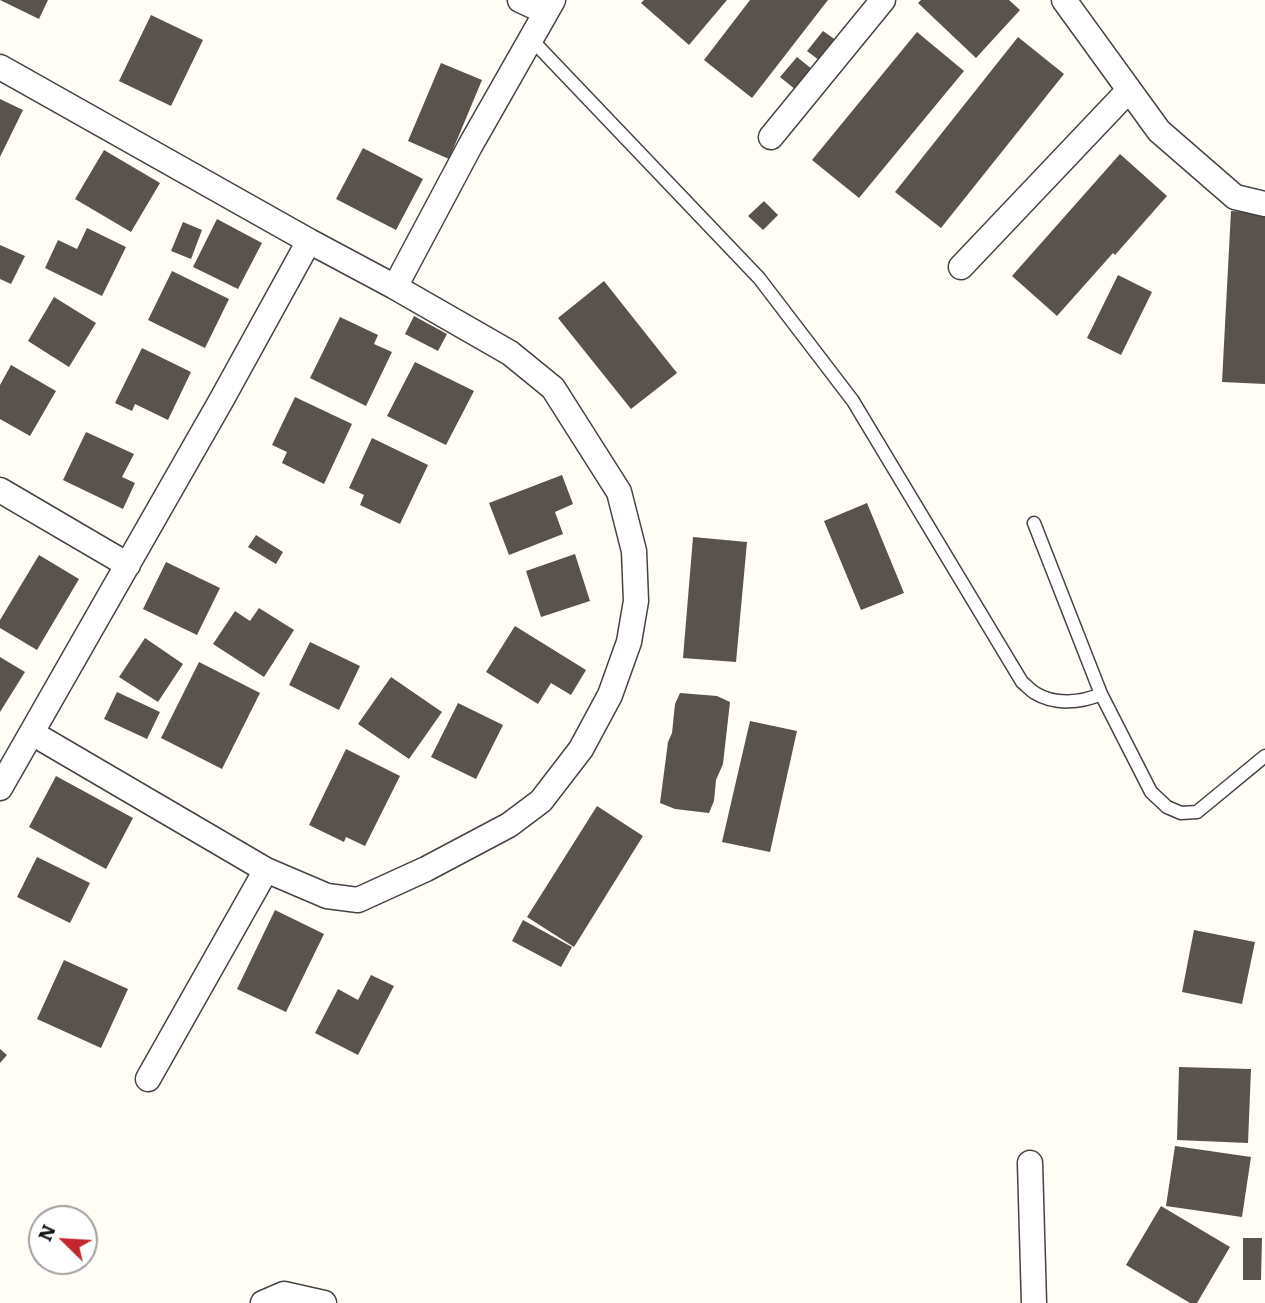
<!DOCTYPE html>
<html>
<head>
<meta charset="utf-8">
<style>
  body { margin:0 }
  #map { position:relative; width:1265px; height:1303px; overflow:hidden; background:#fffdf5; font-family:Literata,serif }
  canvas { display:block }
  .north { position:absolute; left:28px; top:1205px; width:70px; height:70px; box-sizing:border-box; background:#fff; border:2px solid #a0a0a0; border-radius:50%; rotate:294deg; font-size:19px; font-weight:700; line-height:28px; text-align:center; color:#111 }
  .north::after { content:''; display:block; margin:auto; width:24px; height:32px; background:#c4262e; clip-path:polygon(50% 0,100% 100%,50% 72%,0 100%) }
</style>
</head>
<body>
<div id="map">
<canvas width="1265" height="1303"></canvas>
<div class="north">N</div>
</div>
<script>
const context = document.querySelector('canvas').getContext('2d');
context.lineJoin = 'round';
function paint(path, color) { context.fillStyle = color; context.fill(path, 'evenodd'); }
function strokePath(path, color, width, dash) { context.strokeStyle = color; context.lineWidth = width; context.lineCap = dash ? 'butt' : 'round'; context.setLineDash(dash || []); context.stroke(path); }
const building = new Path2D(`
  M0,0h48l-9,19z
  M644,0h83l-38,45 -48,-42z
  M750,0h78l-76,98 -48,-38z
  M921,0h88l11,10 -44,48 -58,-55z
  M151,15l52,25 -32,66 -52,-25z
  M823,31l17,12 -16,21 -17,-13z
  M917,32l47,39 -105,127 -47,-38z
  M1018,37l46,37 -123,154 -46,-36z
  M797,57l16,13 -17,20 -16,-13z
  M441,63l41,17 -33,79 -41,-18z
  M0,99l23,11 -23,47z
  M363,148l60,31 -27,51 -60,-31z
  M104,150l56,33 -29,49 -56,-33z
  M1120,154l47,42 -52,59 -2,-2 -56,63 -45,-40z
  M764,201l14,14 -15,15 -15,-14z
  M1231,211l34,2v171l-43,-2z
  M217,219l45,24 -24,46 -45,-22z
  M183,222l19,8 -11,29 -20,-8z
  M87,228l39,19 -24,49 -57,-28 13,-28 19,9z
  M0,245l25,11 -14,28 -11,-5z
  M172,271l57,28 -24,49 -57,-28z
  M1118,275l34,17 -31,63 -34,-17z
  M604,281l73,92 -46,36 -73,-91z
  M54,297l42,26 -27,44 -41,-26z
  M414,316l33,18 -9,17 -33,-17z
  M340,317l38,18 -4,9 18,8 -26,54 -56,-28z
  M142,348l49,24 -23,48 -33,-16 -3,7 -17,-8z
  M415,362l59,29 -28,54 -59,-29z
  M11,365l45,26 -26,45 -30,-17v-34z
  M295,397l57,27 -28,60 -42,-21 5,-11 -15,-7z
  M86,432l48,22 -12,23 13,6 -12,26 -60,-29z
  M372,438l56,27 -28,59 -40,-19 4,-10 -15,-7z
  M562,475l11,29 -18,8 8,22 -54,21 -20,-52z
  M867,503l37,90 -43,17 -37,-89z
  M256,535l27,17 -7,12 -28,-17z
  M693,537l54,5 -11,120 -53,-4z
  M575,554l15,47 -49,16 -15,-46z
  M39,555l40,24 -42,71 -37,-22v-8z
  M166,562l54,26 -23,47 -54,-26z
  M259,608l35,22 -30,47 -51,-33 22,-33 15,10z
  M515,626l71,44 -15,25 -20,-12 -13,21 -52,-32z
  M145,638l38,26 -25,38 -39,-25z
  M310,642l50,24 -21,44 -50,-25z
  M0,657l25,15 -25,40z
  M199,662l61,31 -38,76 -61,-31z
  M391,677l51,35 -33,47 -51,-35z
  M117,692l43,20 -13,27 -43,-20z
  M680,693l37,3 13,6 -7,62 -7,16 -2,21 -5,12 -34,-4 -15,-6 8,-61 4,-9 3,-29z
  M458,703l45,22 -27,54 -45,-22z
  M750,721l47,10 -27,121 -48,-10z
  M346,749l54,27 -35,70 -19,-9 -2,5 -35,-17z
  M56,776l77,42 -27,51 -77,-42z
  M597,806l46,30 -69,111 -47,-30z
  M37,857l53,26 -20,40 -53,-26z
  M275,910l49,24 -38,78 -49,-23z
  M523,920l49,27 -11,20 -49,-26z
  M1194,930l61,12 -13,62 -60,-12z
  M64,960l64,29 -27,59 -64,-29z
  M371,975l23,11 -36,69 -43,-22 23,-44 20,11z
  M0,1049l7,6 -7,8z
  M1179,1067l72,2 -3,74 -71,-3z
  M1175,1146l76,11 -9,60 -76,-11z
  M1161,1206l69,41 -33,56h-7l-64,-38z
  M1243,1238h19l-1,42h-18z`);
const lane = new Path2D(`
  M531,39l228,239 94,123 169,281c4,3 8,8 13,11 19,12 46,10 66,1
  M1034,523l67,171 50,98 16,15 14,6 16,-1 68,-56`);
const street = new Path2D(`
  M520,0l26,12
  M1064,0l95,131 76,66 30,7
  M0,67l309,174
  M771,137l112,-137
  M961,267l168,-177
  M0,490l128,75
  M32,733l234,137 61,26 31,4 68,-31 83,-44 32,-24 40,-52 29,-54 19,-53 7,-41 -2,-50 -15,-59 -66,-104 -43,-35 -115,-66
  M0,788l222,-389 87,-158 86,46 75,-141 83,-146
  M148,1079l118,-209
  M1030,1163l4,140
  M263,1303l21,-9 40,9`);
paint(building, '#5a524d');
strokePath(lane, '#444', 15);
strokePath(street, '#444', 27);
strokePath(lane, '#fff', 12);
strokePath(street, '#fff', 24);
</script>
</body>
</html>
